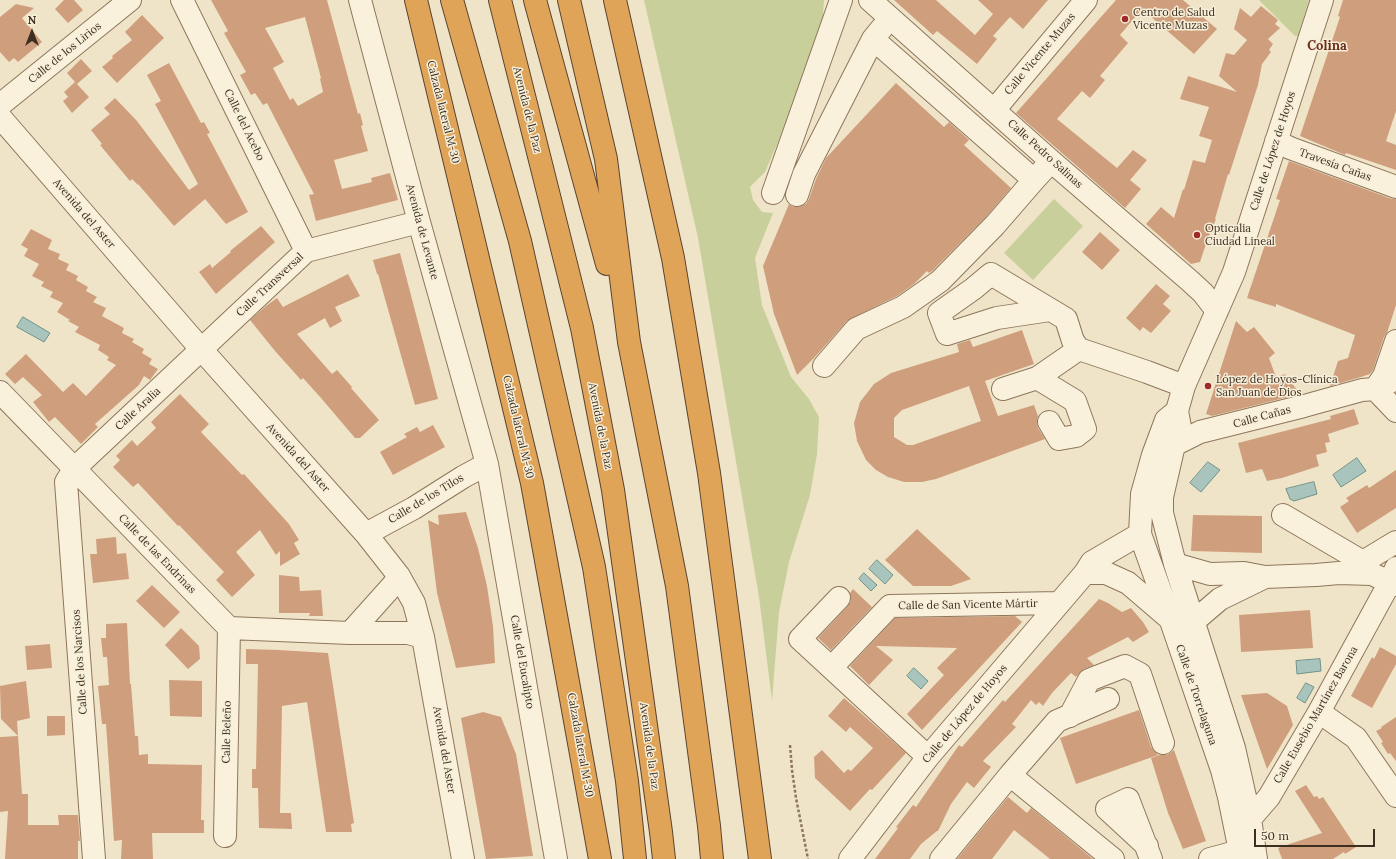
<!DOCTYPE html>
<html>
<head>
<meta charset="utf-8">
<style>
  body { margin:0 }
  #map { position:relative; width:1396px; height:859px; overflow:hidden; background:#f0e4c8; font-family:Lora,serif }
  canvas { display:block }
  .north { position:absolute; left:12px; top:12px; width:40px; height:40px; -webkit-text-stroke:3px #f7eed8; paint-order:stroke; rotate:0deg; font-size:11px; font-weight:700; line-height:16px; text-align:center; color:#3d2e20 }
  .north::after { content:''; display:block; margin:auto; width:14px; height:18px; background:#3d2e20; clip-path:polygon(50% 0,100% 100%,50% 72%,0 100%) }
  .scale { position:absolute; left:1254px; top:829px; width:121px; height:18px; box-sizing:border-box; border:2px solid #3d2e20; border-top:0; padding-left:5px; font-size:12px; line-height:14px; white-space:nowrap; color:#3d2e20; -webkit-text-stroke:3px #f7eed8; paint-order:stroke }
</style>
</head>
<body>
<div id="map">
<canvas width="1396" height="859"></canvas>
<div class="north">N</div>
<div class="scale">50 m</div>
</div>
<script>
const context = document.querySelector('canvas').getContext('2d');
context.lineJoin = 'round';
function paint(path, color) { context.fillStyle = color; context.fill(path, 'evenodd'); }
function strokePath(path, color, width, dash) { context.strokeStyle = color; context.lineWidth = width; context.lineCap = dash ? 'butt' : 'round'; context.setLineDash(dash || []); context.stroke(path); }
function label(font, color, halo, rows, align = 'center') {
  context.font = font + ' Lora,serif'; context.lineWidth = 3; context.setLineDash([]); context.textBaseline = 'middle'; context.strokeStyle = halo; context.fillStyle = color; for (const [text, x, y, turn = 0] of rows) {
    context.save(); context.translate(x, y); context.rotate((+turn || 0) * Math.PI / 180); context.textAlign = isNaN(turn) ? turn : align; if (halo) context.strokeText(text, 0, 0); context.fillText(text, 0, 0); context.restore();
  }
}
const green = new Path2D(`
  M644,0h180l-2,30 -44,112 -13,30 -15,15 3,13 9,12 11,1 -18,45 7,47 29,72 18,22 10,18 -2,37 -7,41 -21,67 -10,50 -7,89 -13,-104 -61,-359z
  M1259,0h50l-11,36h-3z
  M1054,199l29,27 -50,54 -29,-27z`);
const water = new Path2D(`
  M23,317l27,16 -6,9 -27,-15z
  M1357,458l9,13 -25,16 -8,-12z
  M1208,462l12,8 -19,22 -11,-9z
  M1314,482l3,12 -23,7 -4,-2 -4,-10z
  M877,560l16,15 -8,9 -16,-15z
  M864,573l13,12 -6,6 -12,-12z
  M1320,659l1,12 -24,3 -1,-13z
  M914,668l14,13 -7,8 -14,-13z
  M1306,683l8,4 -9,16 -8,-5z`);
const building = new Path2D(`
  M64,0h10l9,10 -15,13 -13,-14z
  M211,0h116l31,114 2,-1 3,12 -2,1 7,25 -34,9 8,29 30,-7 -1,-4 19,-5 8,27 -82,21 -7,-26 5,-1 -47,-91 -4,2 -8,-12 -4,2 -11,-20 6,-3 -22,-39 4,-2zM305,17l16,61 -1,1 3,13 -25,14 -5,-8 -3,2 -17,-32 11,-6 -19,-34z
  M894,0h42l39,35 18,-21 -15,-14h70l-25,29 -13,-12 -17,19 4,3 -20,25 -40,-33 -4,4z
  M1116,0h67l34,29 -23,25 -52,-45 -22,26 8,8 -28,33 5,4 -15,18 -8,-7 -25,28 60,49 16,-18 14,10 -17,20 11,9 -16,19 -109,-95z
  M1343,0h53v111l-10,30 10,4v25l-50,-17 -1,2 -45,-19 40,-119 -2,-1z
  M16,4l18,4 -12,10 20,24 -24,20 -4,-4 -5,4 -9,-10v-35z
  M1261,6l17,14 -3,4 5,4 -12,11 5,5 -4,6 2,2 -9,12 -4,21 -29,90 -1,-1 -13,45h1l-10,25 -6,18 -9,2 -45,-40 15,-17 13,11 9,-29 1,1 9,-30 12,3 7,-23 -13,-4 10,-29 -29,-8 8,-23 49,16 -18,-16 7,-23 8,2 13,-15 -13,-11 6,-21 11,9z
  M142,15l22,23 -47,45 -15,-16 11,-9 -1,-2 20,-16 -7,-8z
  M81,59l11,12 -15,13 12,13 -17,16 -9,-12 5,-4 -4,-5 11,-10 -8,-9z
  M169,63l32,60 3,-1 6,11 -3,1 41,78 -22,12 -21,-25 -31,27 -36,-42v1l-6,-6 -2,2 -30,-36 2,-1 -11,-14 19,-16 -6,-6 11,-10 22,23 52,69 9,-6 -43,-80 6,-3 -14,-26z
  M896,83l48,44 5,-5 20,18 -5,5 47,43 -25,29 -54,54 -3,2 -2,-2 -13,13 -17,12 -50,25 -33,37 -17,17 -23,-61 -11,-48 26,-62 4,3h6l7,-3 3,-5 7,-20 10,-21z
  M1289,161l103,38h4v106l-9,28 -3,4 -11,33 -3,4 -9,3 -31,9 8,-25 10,-3 7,-23 -79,-31v3l-29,-9 33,-98 -4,-1z
  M261,226l14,16 -59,52 -17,-22 11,-8 2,4 19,-16 -1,-1z
  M31,229l21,11 -4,9 12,5 -2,5 11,5 -3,6 12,6 -2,4 12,7 -2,4 11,6 -4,5 13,6 -4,8 22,12 -2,5 12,6 -2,3 12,7 -2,4 10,6 -3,5 9,5 -8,11 -6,-4 -5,9 -44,39 3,3 -17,17 -26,-27 -6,5 -16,-20 9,-7 -19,-18 -8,7 -10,-10 21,-20 37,38 10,-9 13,13 30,-31 -9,-5 2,-3 -11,-7 2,-5 -25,-13 4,-5 -11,-6 2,-1 -13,-8 6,-9 -13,-6 3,-5 -12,-6 3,-4 -12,-6 7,-12 -15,-8 4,-7 -7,-4z
  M1100,232l20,18 -18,20 -20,-18z
  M400,253l38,146 -23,6 -37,-131h-1l-4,-14z
  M348,274l12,22 -25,11 7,14 -12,7 -5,-10 -28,16 35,40 5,-4 15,17 -1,1 28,32 -19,18h-5l-34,-40 -18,-20 -2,2 -26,-29 -25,-31 16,-14 11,-8 6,9z
  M1156,284l14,12 -7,8 8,7 -20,22 -8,-6 -3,4 -14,-13z
  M1236,321l11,11 7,-5 21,26 -6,5 7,19 9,-3 15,20 -88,22 -6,-2z
  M1022,330l12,34 -49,17 13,35 36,-11 4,11 -1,6 1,6 7,11 -109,40 -14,3h-18l-16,-5 -12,-7 -10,-10 -9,-19 -3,-18 6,-21 14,-18 17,-11 68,-21 -2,-8 13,-4 3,7zM969,386l12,35 -68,24h-6l-13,-8v-19l8,-8z
  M180,394l29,30 -8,8 41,43 2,-1 45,50 10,16 -5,3 6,11 -20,12v-15l-4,4 -16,-25 -24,22 19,23 -23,22 -16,-17 8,-8 -45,-47 -1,1 -40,-43 -5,4 -20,-20 7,-7 -4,-4 16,-16 5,6 19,-18 -5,-6z
  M1354,409l5,15 -31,10 2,8 -5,1 2,9 -11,3 3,11 -37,12 -15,3 -5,-12 -16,4 -8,-30 93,-24 -1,-3z
  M433,425l12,22 -52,28 -13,-23 27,-15 -3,-3 13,-7 3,5z
  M1396,470v38l-39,25 -17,-26 9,-6 -3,-3 21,-13 2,3z
  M466,512l12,36 9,38 6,40 2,37 -39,5 -19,-75 -9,-73 11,5 -1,-10z
  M1193,515l69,1v37l-71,-2z
  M917,529l54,50 -20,7h-38l-28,-26z
  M116,537l1,17 9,-1 3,26 -36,4 -3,-29h7l-1,-15z
  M279,575l20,2 1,14 21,-1 2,26h-14l1,-3h-31z
  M152,585l28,27 -16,16 -28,-27z
  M853,589l19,18 -41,43 -13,-12 30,-32 3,-5 -1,-8z
  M1099,599l9,4 14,9 9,-4 12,14 6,10 -16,10 -5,-5 -41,21 7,7 -10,4 -8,8 -5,-4 -19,20 -9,13 -4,-4 -3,3 -5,-5 -19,24 4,3 -33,34 8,6 -17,21 -7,-6 -16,22 -13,27h-1l-16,13 -11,15h-35l23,-31 -2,-1 17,-22 3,2 43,-62 3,2 41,-47 2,2z
  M1310,610l3,38 -72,4 -2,-37z
  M1015,616l7,6 -100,108 -15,-16 37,-39 -7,-7 20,-20 -81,-2 17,14 -24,25 -19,-19 45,-48z
  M127,623l3,61h1l4,52h3l1,19 9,-1v10l54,1 -1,55h3v13h-52l1,26h-32l1,-19 -8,1 -8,-117h-4l-4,-38 11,-1 -2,-28h-4l-2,-19h5v-14z
  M181,628l18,18 1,13 -12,10 -23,-24z
  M50,644l2,24 -25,2 -2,-24z
  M1380,647l16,9v8l-24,44 -21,-12 21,-39 2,2z
  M246,649l33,1 49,3 26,170 -3,1 1,8h-26l-19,-130 -25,4 -2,107h11l1,16 -33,-1 -1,-40h-6v-19h4l2,-105h-12z
  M169,680l33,1v36l-32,-1z
  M26,681l4,37 -13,3 1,15 -17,-17 -1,-33z
  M1267,693l20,13 6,19 -26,44 -26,-74z
  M844,698l62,55 -34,37 -2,-1 -20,22 -35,-33 -1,-21 8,-7 22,23 4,-4 3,2 22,-23 -23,-21 -4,5 -18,-16z
  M1139,710l12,37 7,8 -82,29 -16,-46z
  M483,712l18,5 15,37 17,102 -47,3 -25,-141z
  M47,716h18v19l-18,1z
  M1396,717v44l-6,-8 -2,1 -7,-11 2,-1 -7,-11 6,-3 -1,-1z
  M18,736l4,58h6v31h31l-1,-10h20l2,26h-2v18h-73l3,-48 -8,1v-75z
  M1174,750l32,91 -23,8 -15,-36 -17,-55 8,-3h8z
  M1306,785l8,12 3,-1 2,3 4,-2 33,50 -11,7 -1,-2 -11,7h-51l-4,-11 44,-15 -27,-42z
  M1008,797l19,16 4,-5 62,51h-43l-36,-29 -22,29h-35z`);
const path = new Path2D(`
  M790,745l2,25 4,28 12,61`);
const minor = new Path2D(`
  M182,0l124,251
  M360,0l59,222 68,242 69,395
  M870,0l181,161 139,120 13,12 14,18
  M873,39l161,141 10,-11
  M0,105l130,-105
  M995,109l91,-109
  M0,117l201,232 165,185 33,42 15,27 9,34 40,222
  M1276,141l14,7 106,39
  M773,193l68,-193
  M797,195l7,-21 69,-135 9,-11
  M1050,310l-53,8 -50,16 -8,-21 34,-24 18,-15 75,45 7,22 6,8 68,23 37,14
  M824,366l32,-37 47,-22 37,-26 55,-56 39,-45
  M1037,378l38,23 10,28 -9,7 -17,3 -10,-17
  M1003,389l34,-11 42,-29
  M1375,389l9,-13 12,-35
  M1375,389l21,22
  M0,392l229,236 121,5h58l15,4
  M1177,411l-11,9 -13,35 -11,39 -2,40 31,87 51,149 7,27 11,54
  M1174,445l26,-13 104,-26 58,-16 13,-1 21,-10
  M1283,515l80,47
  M366,534l48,-26 49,-31 24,-13
  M1175,564l35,10 34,-1 21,4 51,-2 23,-2 33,1 24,11
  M1350,568l13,-6 33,-20
  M1085,573h21l22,10 42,36
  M839,598l-39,41 128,118
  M1193,622l27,-23 45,-22
  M350,633l43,-48 6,-9
  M832,667l58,-61 169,-3
  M1319,712l37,26 40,58
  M1070,716l19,-36 36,-14 15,8 23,69
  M1010,775l103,84
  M1245,827l5,-8 19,-22 50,-85 71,-130 6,-14
  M225,836l4,-208
  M1147,846l-40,-37 21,-10 23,60
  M94,859l-28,-377 9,-14 231,-217 113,-29
  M850,859l78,-102 157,-184 7,-11 48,-28
  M941,859l69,-84 47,-54 51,-22
  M1210,859l30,-8 14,-2
  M1256,859l-6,-40 -16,-71 -59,-184 -13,-51v-16l12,-52 6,-18 -3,-16 7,-25 50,-114 88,-272`);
const highway = new Path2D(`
  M416,0l116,483 68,376
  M452,0l68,241 74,326 33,214 8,78
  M500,0l82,328 31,162 48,342 3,27
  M535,0l72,264
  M569,0l37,159 23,183 48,244 32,240 3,33
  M615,0l58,258 36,215 51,386`);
const markers = [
  [1125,19,4,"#9e2a2b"],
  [1197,235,4,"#9e2a2b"],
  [1208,386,4,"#9e2a2b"]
];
const poiNames = [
  ["Centro de Salud",1133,13],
  ["Vicente Muzas",1133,26],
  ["Opticalia",1205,229],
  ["Ciudad Lineal",1205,242],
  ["López de Hoyos-Clínica",1216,380],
  ["San Juan de Dios",1216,393]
];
const streetNames = [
  ["Calle de los Lirios",65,53,-39],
  ["Calle Vicente Muzas",1040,54,-50],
  ["Avenida de la Paz",527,110,76],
  ["Calzada lateral M-30",443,112,76],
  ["Calle del Acebo",244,125,64],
  ["Calle de López de Hoyos",1273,151,-72],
  ["Calle Pedro Salinas",1045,154,42],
  ["Travesía Cañas",1335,165,20],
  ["Avenida del Aster",84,214,49],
  ["Avenida de Levante",422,232,75],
  ["Calle Transversal",270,285,-43],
  ["Calle Aralia",138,409,-43],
  ["Calle Cañas",1262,417,-15],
  ["Avenida de la Paz",600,426,79],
  ["Calzada lateral M-30",518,427,77],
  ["Avenida del Aster",298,458,48],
  ["Calle de los Tilos",426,499,-31],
  ["Calle de las Endrinas",157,554,46],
  ["Calle de San Vicente Mártir",968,605,-1],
  ["Calle de los Narcisos",80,662,-94],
  ["Calle del Eucalipto",522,662,80],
  ["Calle de Torrelaguna",1196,695,71],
  ["Calle de López de Hoyos",965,714,-50],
  ["Calle Eusebio Martínez Barona",1316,715,-60],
  ["Calle Beleño",227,732,-89],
  ["Calzada lateral M-30",580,745,80],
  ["Avenida de la Paz",649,746,82],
  ["Avenida del Aster",444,750,80]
];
const quarterNames = [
  ["Colina",1327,46]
];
paint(green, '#c9cf9b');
paint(water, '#a9c4bc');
strokePath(water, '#6f938a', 1);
paint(building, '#cf9f7d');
strokePath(minor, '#8d765c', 24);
strokePath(highway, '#5b4430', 24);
strokePath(path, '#8d765c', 2.5, [3, 2]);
strokePath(minor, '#faf1dc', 22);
strokePath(highway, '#e0a458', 22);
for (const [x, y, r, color] of markers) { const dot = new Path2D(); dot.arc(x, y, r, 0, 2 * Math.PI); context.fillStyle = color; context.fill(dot); strokePath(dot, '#f7eed8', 1.5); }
label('11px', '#3d2e20', '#f7eed8', poiNames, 'left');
label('11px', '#3d2e20', '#f7eed8', streetNames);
label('bold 13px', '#6b2e1e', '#f7eed8', quarterNames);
</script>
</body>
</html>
